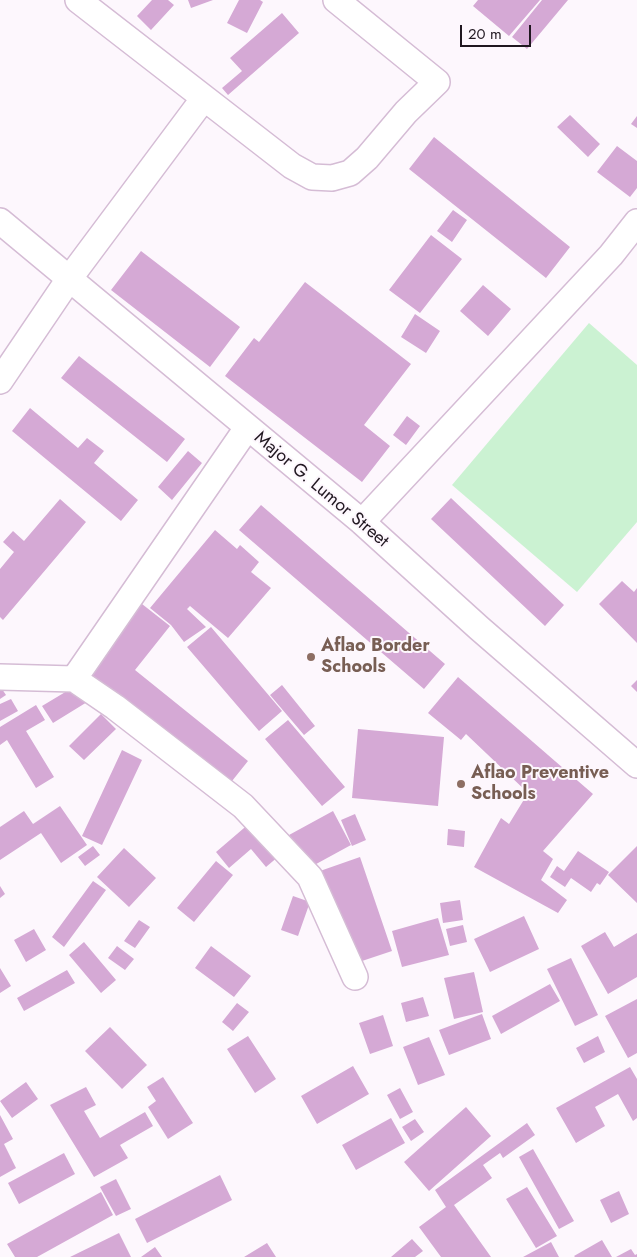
<!DOCTYPE html>
<html>
<head>
<meta charset="utf-8">
<style>
  body { margin:0 }
  #map { position:relative; width:637px; height:1257px; overflow:hidden; background:#fdf7fd; font-family:Jost,sans-serif }
  canvas { display:block }
  .scale { position:absolute; left:460px; top:25px; width:71px; height:22px; box-sizing:border-box; border:2px solid #201720; border-top:0; padding-left:6px; font-size:15px; line-height:18px; white-space:nowrap; color:#201720; -webkit-text-stroke:4px #fdf7fd; paint-order:stroke }
</style>
</head>
<body>
<div id="map">
<canvas width="637" height="1257"></canvas>
<div class="scale">20 m</div>
</div>
<script>
const context = document.querySelector('canvas').getContext('2d');
context.lineJoin = 'round';
function paint(path, color) { context.fillStyle = color; context.fill(path, 'evenodd'); }
function strokePath(path, color, width, dash) { context.strokeStyle = color; context.lineWidth = width; context.lineCap = dash ? 'butt' : 'round'; context.setLineDash(dash || []); context.stroke(path); }
function label(font, color, halo, rows, align = 'center') {
  context.font = font + ' Jost,sans-serif'; context.lineWidth = 4; context.setLineDash([]); context.textBaseline = 'middle'; context.strokeStyle = halo; context.fillStyle = color; for (const [text, x, y, turn = 0] of rows) {
    context.save(); context.translate(x, y); context.rotate((+turn || 0) * Math.PI / 180); context.textAlign = isNaN(turn) ? turn : align; if (halo) context.strokeText(text, 0, 0); context.fillText(text, 0, 0); context.restore();
  }
}
const green = new Path2D(`
  M589,323l48,42v157l-60,70 -125,-107z`);
const building = new Path2D(`
  M152,0h16l6,5 -23,25 -14,-14z
  M188,0h25l-22,8z
  M239,0h21l3,2 -16,31 -20,-10z
  M478,0h62l-31,36 -36,-30z
  M542,0h26l-41,49 -15,-12z
  M282,13l17,20 -71,62 -6,-7 20,-17 -12,-13z
  M570,115l30,29 -12,13 -31,-30z
  M637,116v12l-6,-4z
  M434,137l136,110 -24,31 -137,-109z
  M617,146l20,15v27l-7,9 -33,-25z
  M453,210l14,10 -15,22 -15,-11z
  M431,235l31,24 -42,54 -31,-23z
  M141,251l99,76 -30,40 -99,-77z
  M305,282l106,82 -47,61 26,21 -28,36 -137,-106 29,-38 5,4z
  M483,285l28,24 -23,27 -28,-25z
  M415,314l25,17 -14,22 -25,-16z
  M79,356l106,83 -18,23 -106,-84z
  M30,408l48,40 9,-10 17,13 -10,12 44,37 -17,21 -109,-90z
  M407,416l13,10 -14,19 -13,-10z
  M188,451l14,12 -30,37 -14,-13z
  M451,498l113,107 -19,21 -114,-107z
  M60,499l26,23 -83,98 -3,-3v-48l14,-17 -11,-10 10,-11 11,10z
  M261,505l184,159 -21,25 -185,-159z
  M215,530l22,19 3,-4 19,17 -8,10 20,16 -43,50 -38,-32 -3,3 19,18 -22,15 -13,-17 -21,-17z
  M622,581l12,11 3,-4v55l-38,-39z
  M142,604l28,22 -35,44 113,91 -20,25 -141,-114z
  M211,627l71,84 -23,20 -72,-84z
  M458,677l135,117 -50,57 10,8 -12,21 26,20 -9,13 -84,-46 27,-49 8,6 19,-31 -62,-59 -5,6 -33,-27z
  M637,680v12l-6,-6z
  M82,682l10,17 -39,24 -11,-17z
  M282,685l33,41 -11,9 -34,-40z
  M0,686l6,9 -6,4z
  M11,699l7,12 -18,10v-17z
  M36,705l9,15 -19,11 28,46 -18,11 -29,-48 -7,5v-18z
  M101,714l15,15 -32,31 -15,-14z
  M288,720l57,67 -23,19 -57,-67z
  M358,729l86,8 -6,69 -86,-8z
  M122,750l20,10 -40,85 -20,-9z
  M60,806l27,39 -26,18 -20,-30 -41,27v-33l24,-16 9,13z
  M333,811l18,34 -44,24 -18,-34z
  M355,814l11,26 -14,6 -11,-26z
  M251,822l28,34 -13,11 -15,-18 -22,19 -13,-16z
  M448,829l17,2 -1,16 -17,-2z
  M93,846l7,9 -15,11 -7,-9z
  M637,846v57l-29,-28z
  M124,848l32,30 -27,29 -32,-30z
  M578,851l31,21 -9,13 -3,-2 -6,9 -20,-14 -6,9 -15,-10 7,-11 7,5z
  M360,857l32,94 -39,13 -33,-93z
  M216,861l17,14 -39,47 -17,-14z
  M93,881l13,9 -42,57 -12,-10z
  M0,886l5,8 -5,4z
  M293,896l17,6 -12,34 -17,-6z
  M460,900l3,20 -20,3 -3,-20z
  M524,916l15,33 -49,23 -16,-33z
  M438,918l11,37 -47,12 -10,-36z
  M139,920l11,7 -15,21 -11,-7z
  M463,925l4,17 -17,4 -4,-17z
  M34,929l12,21 -20,12 -12,-22z
  M605,932l9,15 23,-14v44l-29,17 -27,-48z
  M84,942l32,38 -15,13 -32,-38z
  M117,946l17,13 -9,11 -17,-12z
  M211,946l40,30 -17,21 -39,-29z
  M571,958l27,57 -23,11 -28,-57z
  M0,968l11,18 -11,7z
  M67,970l8,13 -51,28 -7,-13z
  M474,972l9,40 -29,7 -10,-41z
  M550,984l10,17 -59,33 -9,-18z
  M423,997l6,19 -23,6 -5,-19z
  M637,999v54l-9,5 -23,-42z
  M237,1003l12,9 -16,19 -11,-9z
  M482,1014l9,25 -42,16 -10,-25z
  M383,1015l10,31 -23,8 -11,-31z
  M110,1027l37,38 -25,24 -37,-38z
  M248,1036l28,43 -21,14 -28,-44z
  M598,1036l7,16 -21,11 -8,-15z
  M429,1037l16,38 -27,10 -15,-38z
  M353,1066l16,28 -52,30 -16,-28z
  M630,1067l7,12v39l-4,3 -15,-27 -23,13 10,19 -29,17 -20,-35z
  M163,1077l30,46 -25,16 -20,-32 8,-6 -9,-14z
  M26,1082l12,17 -26,19 -12,-17z
  M86,1087l10,18 -12,6 16,27 45,-26 8,14 -33,19 8,13 -34,19 -44,-72z
  M400,1088l13,24 -13,7 -13,-24z
  M466,1107l25,29 -62,55 -25,-29z
  M0,1115l13,24 -9,5 12,24 -16,9z
  M391,1118l14,25 -49,27 -14,-25z
  M415,1119l9,13 -13,9 -9,-14z
  M527,1123l8,12 -32,23 -3,-5 -17,12 9,13 -38,27 37,52h-50l-22,-30 27,-20 -11,-17z
  M533,1149l41,72 -15,8 -40,-72z
  M64,1153l11,21 -56,30 -11,-21z
  M220,1175l12,25 -85,43 -12,-24z
  M116,1179l15,30 -15,7 -16,-29z
  M527,1187l30,49 -21,12 -30,-49z
  M619,1191l10,23 -18,9 -11,-23z
  M101,1192l12,23 -76,42h-22l-8,-13z
  M119,1233l12,24h-61z
  M412,1239l11,12 -8,6h-24z
  M602,1240l10,17h-37l-1,-1z
  M551,1242l8,15h-36z
  M267,1243l9,14h-32z
  M155,1247l7,10h-21z
  M631,1249l4,6 2,-1v3h-21z`);
const minor = new Path2D(`
  M78,0l214,166 20,11 20,1 18,-5 17,-15 39,-46 31,-30 -101,-82
  M0,221l362,301 117,106 158,137
  M0,381l69,-102 135,-181
  M362,522l249,-267 26,-33
  M0,677l74,2 41,28 128,99 67,71 45,100
  M74,679l173,-251`);
const markers = [
  [311,657,5,"#8d6e63"],
  [461,784,5,"#8d6e63"]
];
const streetNames = [
  ["Major G. Lumor Street",321,490,40]
];
const educationNames = [
  ["Aflao Border",321,647],
  ["Schools",321,668],
  ["Aflao Preventive",471,774],
  ["Schools",471,795]
];
paint(green, '#cbf2d2');
paint(building, '#d5a9d5');
strokePath(minor, '#d5bcd5', 28);
strokePath(minor, '#fff', 25);
for (const [x, y, r, color] of markers) { const dot = new Path2D(); dot.arc(x, y, r, 0, 2 * Math.PI); context.fillStyle = color; context.fill(dot); strokePath(dot, '#fdf7fd', 2); }
label('18px', '#201720', '#fdf7fd', streetNames);
label('bold 18px', '#785e54', '#fdf7fd', educationNames, 'left');
</script>
</body>
</html>
